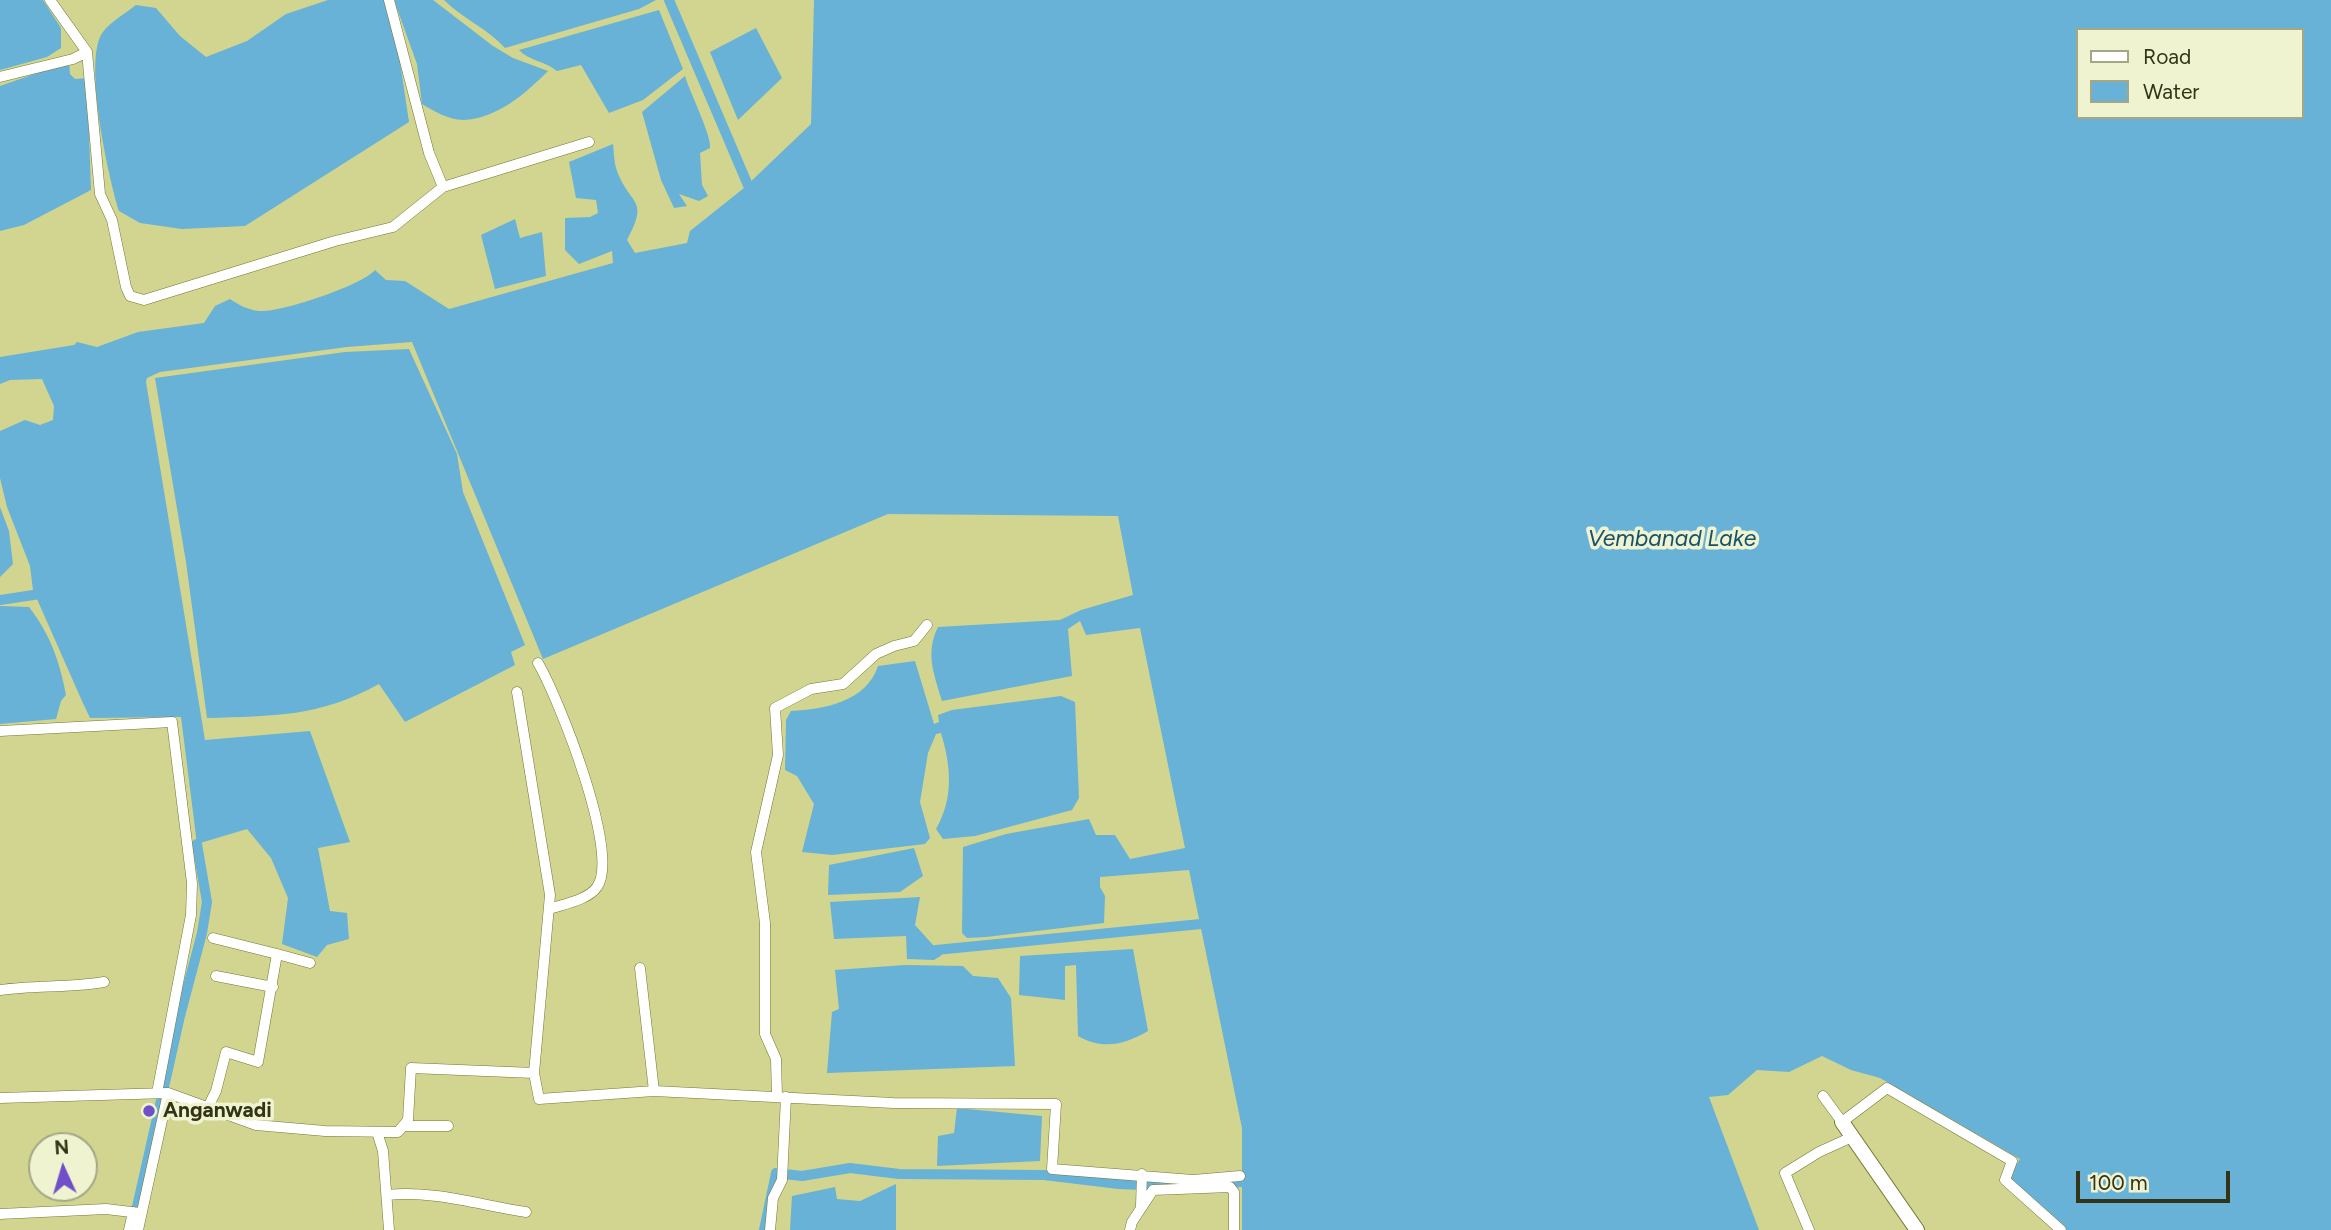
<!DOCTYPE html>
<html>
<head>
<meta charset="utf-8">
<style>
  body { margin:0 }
  #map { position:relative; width:2331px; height:1230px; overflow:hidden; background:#d1d58f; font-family:Figtree,sans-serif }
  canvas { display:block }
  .legend { position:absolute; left:2076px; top:28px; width:228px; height:91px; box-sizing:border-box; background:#f0f3d0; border:2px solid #a4a786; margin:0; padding:9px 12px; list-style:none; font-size:21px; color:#333417 }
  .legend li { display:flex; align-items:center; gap:14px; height:35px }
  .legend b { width:35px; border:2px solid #a4a786 }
  .north { position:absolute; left:28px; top:1132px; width:70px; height:70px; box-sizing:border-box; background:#f0f3d0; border:2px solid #a4a786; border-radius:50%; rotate:356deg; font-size:19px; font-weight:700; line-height:28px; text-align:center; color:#333417 }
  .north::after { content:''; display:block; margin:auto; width:24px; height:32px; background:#6f50c9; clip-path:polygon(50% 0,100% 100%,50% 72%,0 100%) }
  .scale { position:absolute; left:2076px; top:1171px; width:154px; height:32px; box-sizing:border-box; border:4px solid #333417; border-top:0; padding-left:9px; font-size:21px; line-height:24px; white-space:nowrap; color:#333417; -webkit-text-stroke:5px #f0f3d0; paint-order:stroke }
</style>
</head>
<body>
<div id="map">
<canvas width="2331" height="1230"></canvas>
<ul class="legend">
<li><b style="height:9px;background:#fff"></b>Road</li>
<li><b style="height:19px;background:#67b2d6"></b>Water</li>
</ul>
<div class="north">N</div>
<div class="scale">100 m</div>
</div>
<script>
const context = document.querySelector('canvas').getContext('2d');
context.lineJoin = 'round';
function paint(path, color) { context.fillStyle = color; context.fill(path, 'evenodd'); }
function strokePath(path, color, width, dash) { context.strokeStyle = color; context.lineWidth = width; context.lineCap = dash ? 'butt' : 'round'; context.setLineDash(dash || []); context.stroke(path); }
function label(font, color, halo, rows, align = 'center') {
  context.font = font + ' Figtree,sans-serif'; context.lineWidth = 7; context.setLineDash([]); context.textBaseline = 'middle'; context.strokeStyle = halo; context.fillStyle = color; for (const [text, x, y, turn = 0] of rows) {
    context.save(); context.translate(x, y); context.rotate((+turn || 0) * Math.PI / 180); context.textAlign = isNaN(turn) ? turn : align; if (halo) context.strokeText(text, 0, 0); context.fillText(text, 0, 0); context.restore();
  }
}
const water = new Path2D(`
  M0,0h43l18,28v20l-14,9 -47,13z
  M328,0h57l15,62 9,60 -164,104 -63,3 -42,-6 -21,-12c-10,-32 -37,-152 -16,-179 7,-10 23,-19 33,-27l20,3 24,28 26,21 41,-16 39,-27z
  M394,0h39l60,46 20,12 35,13c-22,22 -51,48 -85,49 -14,0 -29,-9 -41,-16l-5,-40z
  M444,0h212l-17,9 -134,39c-18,-20 -42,-29 -61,-48z
  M814,0h1517v1230h-265l-59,-51 13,-20 -140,-81 -29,-8 -29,-14 -33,16 -32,-2 -29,25 -19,2 50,133h-517v-102l-53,-258 -89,7v10l5,9 -1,27 -118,14 -19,1 -5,-5 1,-86 43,-13 83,-15 7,16h19l15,24 55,-11 -45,-220 -54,7 -6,-14 -12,8 4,47 -130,25c-8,-27 -17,-48 -4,-74l122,-7 21,-10 52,-15 -15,-79 -230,-2 -345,145 -131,-317 -65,5 -187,25 -13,6 -1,4 59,358 105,-9 40,111 -32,6 12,63 17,2 2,26 -22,6 -10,12 -35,-13 6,-46 -17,-40 -24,-29 -50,15 -16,-127 -91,1 -8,-17 -49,-111 -3,-24 -23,-59 -7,-29v-47l25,-11 15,5 13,-5 1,-14 -12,-27 -32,1 -10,4v-27l74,-12 3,-3 20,5 41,-15 66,-9 11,-17 15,-7c9,6 18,11 29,12 21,2 104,-26 116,-41l11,10 19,1 44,28 164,-46 -1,-12 -33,13 -14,-14v-32l25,-1 8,-4 -2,-13 -20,-2 -7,-36 44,-18c1,8 1,19 4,27 13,35 33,27 10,69l8,13 52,-10 3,-12 54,-43 67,-64zM2077,30h224v87h-224z
  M659,10l24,59 -40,31 -34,13 -28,-48 -24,6c-12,-10 -28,-10 -38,-21z
  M756,28l26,50 -44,42 -28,-68z
  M69,62l1,12 5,5 12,-1 4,112 -67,35 -24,6v-145z
  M685,76c5,17 27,60 25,72l-10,5 2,32 6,11 -9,5 -20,-7 8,12 -13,2 -13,-28 -19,-68z
  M515,219l5,19 22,-6 4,44 -51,13 -14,-54z
  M409,349l48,105 6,38 62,153 -14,7 4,13 -110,57 -26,-38c-59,33 -106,32 -172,34l-21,-156 -31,-184 190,-26z
  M0,507l9,24 4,33 -13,13z
  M0,606l29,1c21,27 31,55 37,88l-5,6 -5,18 -56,5z
  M915,661l19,63 5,-2 -1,-7 14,-5 109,-14 14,6 4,96 -7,12 -97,26 -32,3 -7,-10c18,-31 15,-63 5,-96l-5,1 -8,19 -8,49 10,36 -5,6 -93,11 -30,-3 12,-48 -17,-28 -12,-6 1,-50 5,-9c34,-2 75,-9 87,-45z
  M914,848l9,28 -23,16 -72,3 1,-30z
  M920,897l-5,28 27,30 -8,5 -27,-1 -1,-23 -72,3 -4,-37z
  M1133,949l15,82c-24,14 -46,19 -70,5l-2,-71 -11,1v34l-46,-5 1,-39z
  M905,965l58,1 10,10 25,2 13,20 4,68 -188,7 5,-61 7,-3 -4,-39z
  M957,1108l85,8 -2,45 -103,5 1,-30 16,-3z
  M896,1184v46h-106l2,-34 43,-9 2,12 23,2z`);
const canal = new Path2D(`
  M669,0l84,197
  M0,600l40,-6
  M936,950l265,-26
  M1217,1183l25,-1
  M134,1220l46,-204 22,-83 5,-31 -10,-58
  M764,1230l12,-57 26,3 48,-8 49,6 145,1 75,9 47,2`);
const minor = new Path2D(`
  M50,0l37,52 13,142 12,26 14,67 4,9 14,4 191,-59 58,-14 50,-40 146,-45
  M389,0l40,153 14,34
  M0,77l73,-18 14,-7
  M538,663c20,34 83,191 59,224 -9,13 -33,17 -48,22
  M517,692l33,203 -16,178 5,26 115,-8 239,12 163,1 -4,65 141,11 47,-4
  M0,731l172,-9 20,161 -1,32 -34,178
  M213,938l64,16
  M640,968l14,123
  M216,976l57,11
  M0,990c35,-5 69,-2 104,-8
  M777,1096l-1,-37 -11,-25v-111l-9,-71 22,-97 -3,-47 36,-19 32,-5 33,-30 18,-8 20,-5 13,-16
  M1823,1096l19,26 45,-34 125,73 -7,19 56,50
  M0,1098l168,-5 88,32 69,6 73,1 10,-12 3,-52 123,5
  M208,1107l8,-16 10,-39 32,10 19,-108 33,9
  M403,1126h45
  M377,1132l6,19 6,79
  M387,1195c46,-5 93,10 139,17
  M1141,1206l1,-32
  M0,1214l106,-5 34,4
  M129,1230l4,-18
  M138,1230l30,-137
  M770,1230l3,-32 9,-18 4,-83
  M1130,1230l2,-8 21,-32 77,-3 4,5v38
  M1809,1230l-24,-57 34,-21 33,-15`);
const secondary = new Path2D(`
  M1842,1122l75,108`);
const markers = [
  [149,1111,7,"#6f50c9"]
];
const poiNames = [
  ["Anganwadi",163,1111]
];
const waterNames = [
  ["Vembanad Lake",1672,539]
];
paint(water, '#67b2d6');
strokePath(canal, '#67b2d6', 10);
strokePath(minor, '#747733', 11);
strokePath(secondary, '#747733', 16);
strokePath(minor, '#fff', 10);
strokePath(secondary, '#fff', 14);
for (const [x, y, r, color] of markers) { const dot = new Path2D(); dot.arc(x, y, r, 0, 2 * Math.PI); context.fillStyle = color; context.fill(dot); strokePath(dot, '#f0f3d0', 2.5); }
label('bold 21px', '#333417', '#f0f3d0', poiNames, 'left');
label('italic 23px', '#16526b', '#f0f3d0', waterNames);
</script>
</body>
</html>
